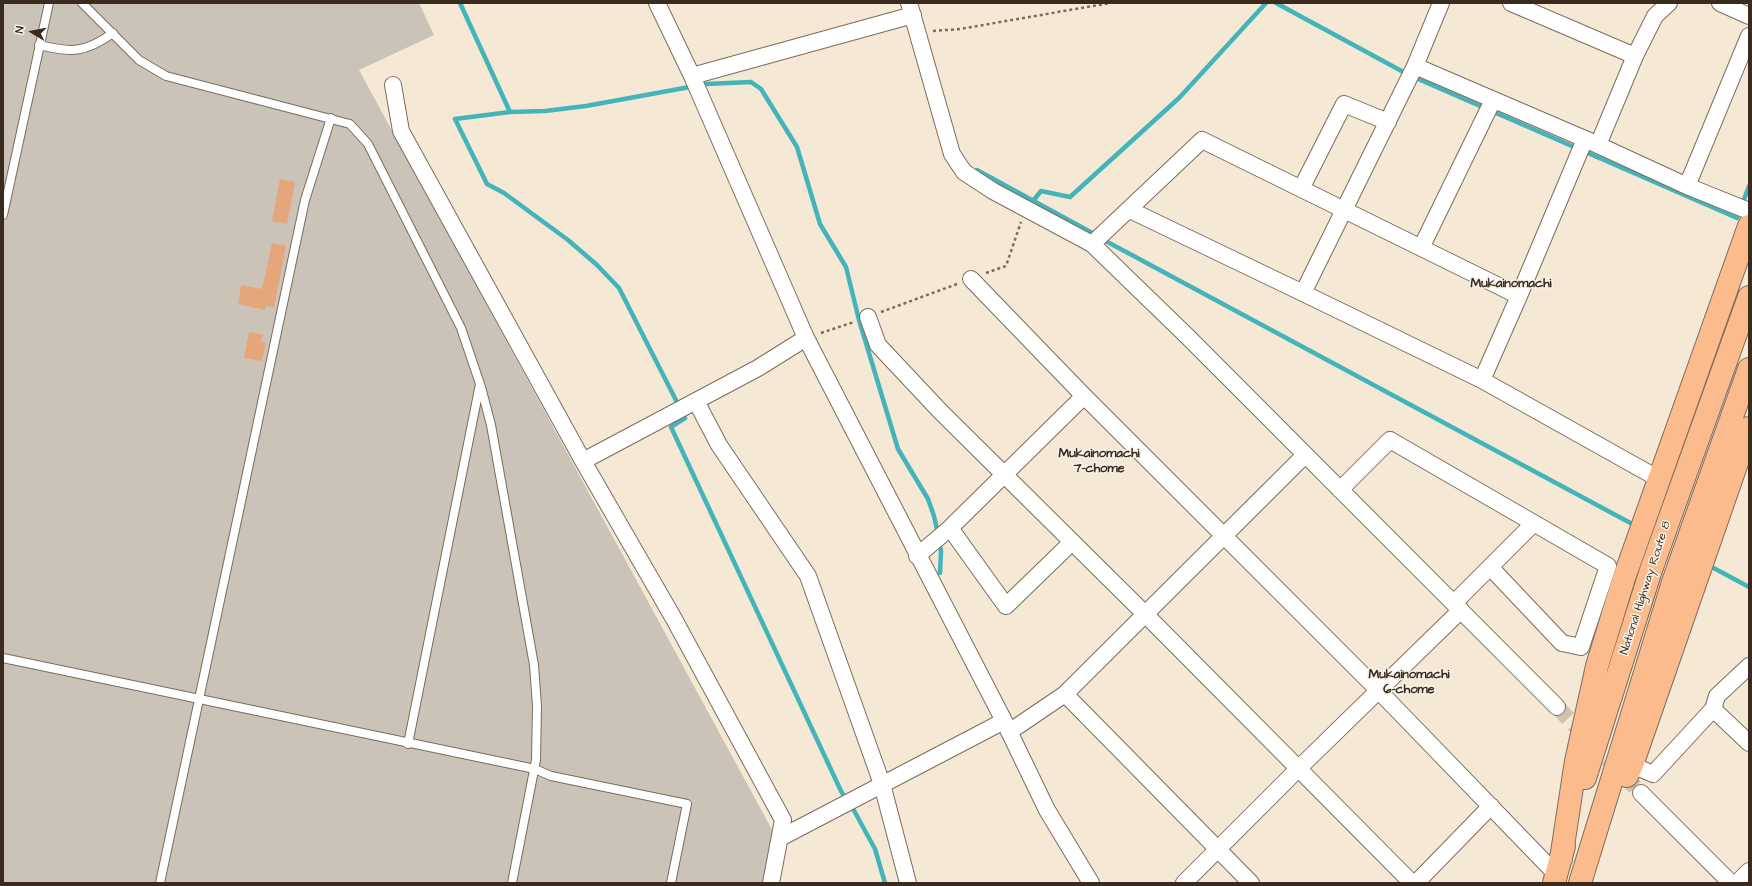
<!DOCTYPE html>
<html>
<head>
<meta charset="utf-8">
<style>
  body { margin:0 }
  #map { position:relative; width:1752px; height:886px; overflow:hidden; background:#f5e8d4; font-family:"Architects Daughter",sans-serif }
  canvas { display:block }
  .frame { position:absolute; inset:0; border:4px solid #3b2a1e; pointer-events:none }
  .north { position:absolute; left:12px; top:12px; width:40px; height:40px; -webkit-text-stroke:3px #f7f3e8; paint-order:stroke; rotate:280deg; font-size:11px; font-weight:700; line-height:16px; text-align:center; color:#3b2a1e }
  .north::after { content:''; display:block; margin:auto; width:14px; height:18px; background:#3b2a1e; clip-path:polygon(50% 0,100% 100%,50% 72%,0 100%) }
</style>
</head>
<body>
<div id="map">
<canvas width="1752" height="886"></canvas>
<div class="frame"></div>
<div class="north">N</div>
</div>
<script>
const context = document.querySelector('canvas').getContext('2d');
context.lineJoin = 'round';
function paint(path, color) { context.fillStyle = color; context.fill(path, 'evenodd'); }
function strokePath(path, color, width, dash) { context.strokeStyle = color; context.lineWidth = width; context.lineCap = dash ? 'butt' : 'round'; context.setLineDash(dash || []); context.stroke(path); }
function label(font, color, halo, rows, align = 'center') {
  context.font = font + ' "Architects Daughter",sans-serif'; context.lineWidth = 3; context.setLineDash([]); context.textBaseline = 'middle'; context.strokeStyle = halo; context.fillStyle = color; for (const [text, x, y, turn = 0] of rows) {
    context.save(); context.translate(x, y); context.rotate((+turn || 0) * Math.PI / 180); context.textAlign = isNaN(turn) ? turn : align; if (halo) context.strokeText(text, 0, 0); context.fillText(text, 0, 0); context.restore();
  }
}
const industrial = new Path2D(`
  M3,3h416l15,32 -75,35 417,767 -12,46h-761z`);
const stream = new Path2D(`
  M460,3l50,109
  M1276,3l133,72 328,143 12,-32
  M977,170l119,65
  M1033,201l8,-10 29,6 109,-99 87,-95
  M1102,239l534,287
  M939,541l2,10 -1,22
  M1708,565l41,22
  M846,799l-5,-8 -170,-364 14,-9 -66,-130 -22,-23 -29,-25 -64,-47 -17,-9 -32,-65 55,-7 35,-1 41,-5 120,-22 45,-2 10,7 36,58 23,77 26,43 13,53 39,129 30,50 6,17 4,18
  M851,805l24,44 10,34`);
const building = new Path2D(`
  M280,179l15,3 -8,42 -15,-3z
  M272,243l14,3 -12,61 -8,-1 -1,4 -27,-6 3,-19 21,4z
  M249,332l14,3 -2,7 5,1 -4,18 -18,-3z`);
const streetTunnel = new Path2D(`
  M1557,707l84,86`);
const path = new Path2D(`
  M933,31l27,-2 150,-26
  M986,273l20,-7 15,-44
  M881,312l76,-28
  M821,333l33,-11`);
const lane = new Path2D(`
  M82,3l57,57 27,16 184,48 18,20 93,184 19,56 -72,360
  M39,45c32,8 46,8 74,-12
  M3,215l46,-212
  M481,387l10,38 43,240 3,41 -1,54 -24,123
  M3,658l532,111 16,7 136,28 -16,79
  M160,883l145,-683 26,-82`);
const street = new Path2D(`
  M657,3l35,73 114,262 198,383 43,89 44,73
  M909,3l43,151 12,18 29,19 99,53 96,93 369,370
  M1441,3l-26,63 170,73 102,47 62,-150
  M1511,3l124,53
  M1720,3l29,13
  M1415,66l-112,227 179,87 177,99
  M692,76l221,-61
  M393,85l8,46 182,330 91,158 109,201 -12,63
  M1598,145l37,-89 20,-40 14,-13
  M1687,186l62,25
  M1301,189l43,-85 44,18
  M1130,210l173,83
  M1092,244l110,-104 317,156
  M1421,248l72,-148
  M971,279l113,117 294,294 178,184
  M868,317l10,28 62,66 205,203 267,269
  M1482,380l37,-84 66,-157
  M696,401l23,44 89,131 74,208 26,99
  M583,461l175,-93 48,-30
  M1340,490l50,-50 218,126 -27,81 -19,-4 -71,-75
  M950,528l56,78 66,-64
  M917,556l33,-28 134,-132
  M1454,603l79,-79
  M1749,666l-32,30 -4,13 36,34
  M1065,694l186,189
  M1009,732l56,-38 240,-239
  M1632,765l21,9 60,-65
  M1641,793l90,90
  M780,838l224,-117
  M1184,883l114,-114 163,-159
  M1416,883l75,-77
  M1737,883l12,-12`);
const highway = new Path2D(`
  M1627,776l5,-11 117,-337
  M1585,778l66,-208 98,-273
  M1561,859l15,-98 21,-95 27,-88 125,-352
  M1554,883l10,-37
  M1580,883l93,-301 76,-213`);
const streetNames = [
  ["National Highway Route 8",1646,588,-72]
];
const neighbourhoodNames = [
  ["Mukainomachi",1511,284],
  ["Mukainomachi",1099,454],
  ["7-chome",1099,469],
  ["Mukainomachi",1409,675],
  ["6-chome",1409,690]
];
paint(industrial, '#cbc3b8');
strokePath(stream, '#44b4bb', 4.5);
paint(building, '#e6a67b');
strokePath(streetTunnel, '#d0c2b0', 16, [16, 8]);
strokePath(lane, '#7c6c5e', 10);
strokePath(street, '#7c6c5e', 18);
strokePath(highway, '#7c6c5e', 24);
strokePath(path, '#7c6c5e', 2.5, [3, 3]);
strokePath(lane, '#fff', 8);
strokePath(street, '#fff', 16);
strokePath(highway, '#fbbb8d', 22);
label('12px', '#3b2a1e', '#f7f3e8', streetNames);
label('bold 13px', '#3b2a1e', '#f7f3e8', neighbourhoodNames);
</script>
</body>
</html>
